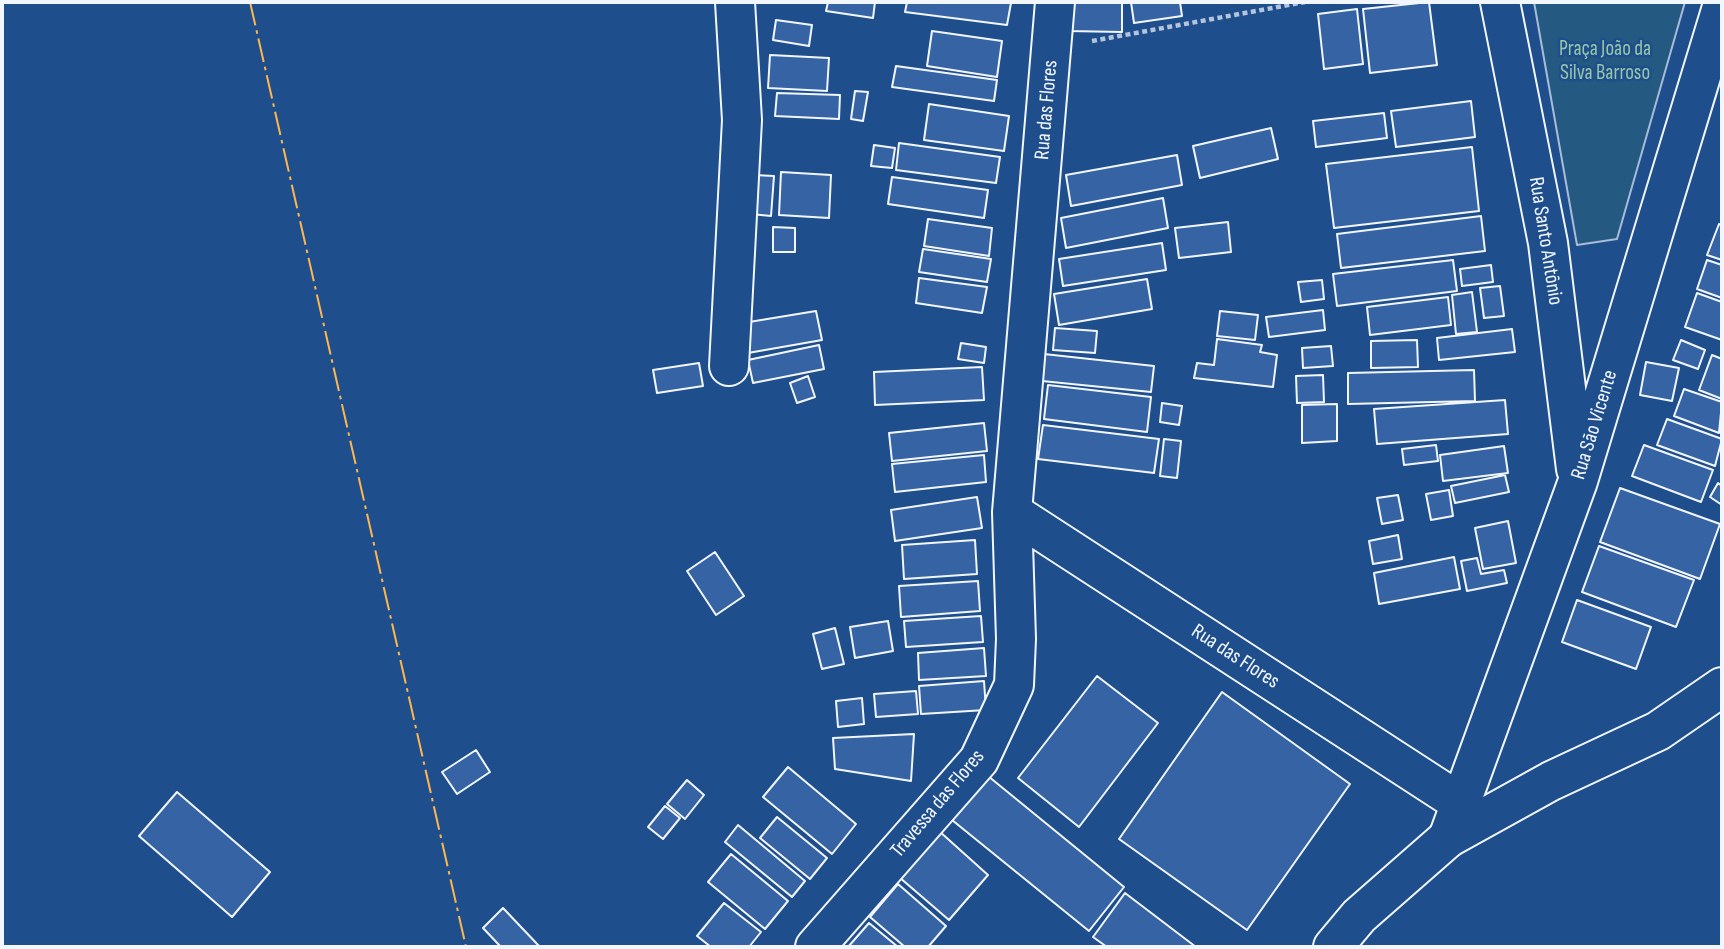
<!DOCTYPE html>
<html>
<head>
<meta charset="utf-8">
<style>
  body { margin:0 }
  #map { position:relative; width:1724px; height:949px; overflow:hidden; background:#1f4e8c; font-family:"Sofia Sans Condensed",sans-serif }
  canvas { display:block }
  .frame { position:absolute; inset:0; border:4px solid #f2f6ff; pointer-events:none }
</style>
</head>
<body>
<div id="map">
<canvas width="1724" height="949"></canvas>
<div class="frame"></div>
</div>
<script>
const context = document.querySelector('canvas').getContext('2d');
context.lineJoin = 'round';
function paint(path, color) { context.fillStyle = color; context.fill(path, 'evenodd'); }
function strokePath(path, color, width, dash) { context.strokeStyle = color; context.lineWidth = width; context.lineCap = dash ? 'butt' : 'round'; context.setLineDash(dash || []); context.stroke(path); }
function label(font, color, halo, rows, align = 'center') {
  context.font = font + ' "Sofia Sans Condensed",sans-serif'; context.lineWidth = 5; context.setLineDash([]); context.textBaseline = 'middle'; context.strokeStyle = halo; context.fillStyle = color; for (const [text, x, y, turn = 0] of rows) {
    context.save(); context.translate(x, y); context.rotate((+turn || 0) * Math.PI / 180); context.textAlign = isNaN(turn) ? turn : align; if (halo) context.strokeText(text, 0, 0); context.fillText(text, 0, 0); context.restore();
  }
}
const green = new Path2D(`
  M1534,2h151l-68,237 -40,6z`);
const building = new Path2D(`
  M828,2h47l-2,16 -47,-7z
  M907,2h95l9,1 -4,22 -102,-13z
  M1069,2h53v30l-54,-1z
  M1131,2h49l2,14 -48,7z
  M1429,2l8,63 -67,8 -7,-64z
  M1357,9l6,55 -39,5 -6,-55z
  M776,20l36,5 -3,21 -36,-6z
  M932,31l70,10 -5,36 -70,-11z
  M770,55l59,3 -2,33 -59,-3z
  M896,66l101,14 -3,21 -102,-14z
  M855,91l13,1 -5,29 -12,-2z
  M777,93l63,2 -1,24 -64,-3z
  M1471,101l4,36 -79,10 -5,-36z
  M929,104l80,12 -5,35 -80,-11z
  M1384,113l3,25 -71,9 -3,-26z
  M1271,128l7,31 -78,19 -7,-32z
  M899,143l101,14 -4,26 -100,-13z
  M874,145l21,3 -3,20 -21,-2z
  M1472,147l7,64 -145,17 -8,-64z
  M1177,155l5,30 -111,21 -5,-31z
  M781,172l50,3 -2,43 -50,-3z
  M754,175l20,1 -3,40 -20,-2z
  M892,177l96,13 -4,28 -96,-14z
  M1163,198l5,30 -102,20 -5,-30z
  M1481,216l4,35 -144,17 -4,-34z
  M928,219l64,9 -3,28 -65,-10z
  M1228,222l3,30 -52,6 -4,-30z
  M1719,224l3,1v35l-15,-5z
  M773,227l22,1v24h-22z
  M1162,243l4,27 -103,16 -4,-27z
  M923,249l68,10 -4,23 -68,-10z
  M1453,260l4,31 -120,15 -4,-32z
  M1707,260l15,5v33l-25,-9z
  M1491,265l2,17 -31,4 -2,-17z
  M919,278l68,9 -5,26 -66,-10z
  M1147,279l5,30 -93,16 -5,-31z
  M1322,280l2,19 -23,3 -3,-20z
  M1500,286l4,30 -20,2 -4,-30z
  M1472,292l5,40 -21,2 -4,-39z
  M1697,293l25,9v38l-37,-13z
  M1448,297l3,28 -81,10 -3,-28z
  M1323,310l2,20 -56,7 -3,-20z
  M816,311l6,29 -74,13 -5,-30z
  M1220,311l38,4 -3,25 -38,-4z
  M1055,328l42,3 -2,22 -42,-3z
  M1512,329l3,23 -76,8 -2,-22z
  M1217,339l45,6 -2,7 17,3 -4,32 -79,-9 3,-15 17,2z
  M1417,340l1,27 -47,1v-27z
  M1681,340l24,10 -7,19 -25,-9z
  M961,343l25,4 -2,16 -26,-4z
  M819,345l5,24 -71,14 -5,-23z
  M1331,346l2,20 -30,2 -1,-20z
  M1044,354l110,12 -3,26 -109,-11z
  M1712,355l10,4v40l-23,-9z
  M1646,362l33,6 -7,33 -32,-6z
  M699,363l4,23 -46,7 -4,-23z
  M982,367l2,33 -109,5 -1,-33z
  M1474,370l1,31 -127,3v-31z
  M1323,375l1,27 -27,1 -1,-27z
  M808,376l7,21 -18,6 -7,-20z
  M1048,385l103,12 -4,35 -103,-13z
  M1684,389l38,13 -3,31 -45,-17z
  M1505,400l3,34 -131,10 -3,-35z
  M1162,403l20,3 -3,19 -19,-3z
  M1337,404v37l-35,2v-38z
  M1667,419l55,20 -7,27 -58,-21z
  M984,423l3,28 -95,10 -3,-28z
  M1043,425l116,14 -5,34 -116,-14z
  M1164,439l17,2 -4,37 -17,-2z
  M1436,445l2,16 -34,4 -2,-16z
  M1644,445l69,25 -12,32 -69,-26z
  M1504,446l4,27 -65,8 -3,-26z
  M984,455l2,27 -91,10 -3,-28z
  M1505,475l4,17 -54,11 -4,-17z
  M1718,483l4,3v19l-12,-8z
  M1620,488l100,36 -20,55 -100,-37z
  M1449,490l4,26 -22,4 -5,-26z
  M1398,495l5,25 -21,4 -5,-26z
  M977,497l5,31 -87,13 -4,-31z
  M1508,521l8,42 -33,6 -8,-41z
  M1398,535l4,24 -29,5 -4,-23z
  M975,540l2,34 -73,5 -2,-34z
  M1599,546l95,34 -18,47 -94,-35z
  M715,552l29,44 -28,19 -29,-44z
  M1454,557l6,32 -81,15 -5,-31z
  M1477,558l4,16 23,-4 3,13 -40,8 -6,-30z
  M978,581l2,30 -79,6 -2,-31z
  M1577,600l74,27 -15,42 -74,-27z
  M981,616l2,26 -77,5 -2,-26z
  M888,621l5,30 -38,7 -5,-31z
  M835,628l9,36 -22,5 -9,-35z
  M984,648l2,28 -67,4 -1,-27z
  M1097,676l61,47 -79,104 -61,-49z
  M984,681l2,29 -65,4 -2,-28z
  M916,691l2,23 -42,3 -2,-23z
  M1222,692l128,92 -103,146 -128,-91z
  M862,698l2,26 -26,3 -2,-26z
  M914,734l-3,47 -76,-12 -2,-31z
  M476,750l14,22 -33,22 -15,-22z
  M788,767l68,57 -24,30 -69,-57z
  M988,776l136,111 -35,44 -137,-111z
  M687,780l17,15 -19,24 -18,-15z
  M177,792l93,80 -38,45 -93,-81z
  M665,806l15,12 -17,21 -15,-12z
  M777,817l50,41 -17,21 -50,-41z
  M738,825l67,56 -13,16 -67,-55z
  M939,831l49,44 -39,45 -50,-43z
  M731,854l57,47 -23,28 -57,-47z
  M898,884l48,42 -18,21h-23l-35,-30z
  M1125,893l71,54h-89l-14,-10z
  M724,903l37,29 -12,15h-38l-14,-11z
  M503,908l37,39h-39l-18,-19z
  M869,923l29,24h-50z`);
const path = new Path2D(`
  M1092,41l213,-39`);
const minor = new Path2D(`
  M1500,2l48,241 28,226
  M729,366l13,-246 -7,-118
  M1012,512l447,290
  M1448,838l130,-357 144,-474
  M815,947l164,-187 35,-75 2,-46 -4,-127 43,-510`);
const major = new Path2D(`
  M1333,947l26,-31 89,-78 103,-57 107,-50 64,-44`);
const power = new Path2D(`
  M250,2l216,945`);
const parkNames = [
  ["Praça João da",1605,50],
  ["Silva Barroso",1605,74]
];
const streetNames = [
  ["Rua das Flores",1047,110,-85],
  ["Rua Santo Antônio",1545,241,81],
  ["Rua São Vicente",1595,425,-73],
  ["Rua das Flores",1235,657,33],
  ["Travessa das Flores",938,804,-50]
];
paint(green, '#245a82');
strokePath(green, '#a8bbd7', 2);
paint(building, '#3563a3');
strokePath(building, '#f2f6ff', 2);
strokePath(minor, '#f2f6ff', 42);
strokePath(major, '#f2f6ff', 42);
strokePath(path, '#b3c4dc', 4.5, [5, 3.5]);
strokePath(minor, '#1f4e8c', 38);
strokePath(major, '#1f4e8c', 38);
strokePath(power, '#ffb74d', 2, [24, 5, 3.5, 5]);
label('21px', '#97c8a6', '#1f4e8c', parkNames);
label('21px', '#f2f6ff', '#1f4e8c', streetNames);
</script>
</body>
</html>
